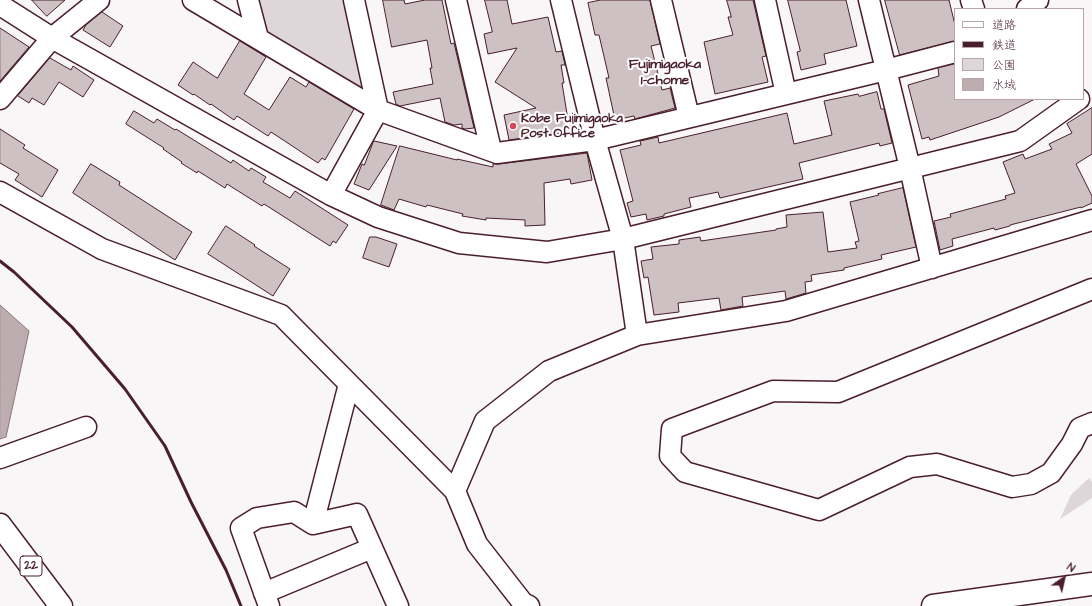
<!DOCTYPE html>
<html>
<head>
<meta charset="utf-8">
<style>
  body { margin:0 }
  #map { position:relative; width:1092px; height:606px; overflow:hidden; background:#f8f6f7; font-family:"Architects Daughter","Klee One",sans-serif }
  canvas { display:block }
  .legend { position:absolute; left:954px; top:8px; width:130px; height:92px; box-sizing:border-box; background:#fff; border:1px solid #b7a5aa; margin:0; padding:5px 7px; list-style:none; font-size:12px; color:#4a1f2b }
  .legend li { display:flex; align-items:center; gap:8px; height:20px }
  .legend b { width:20px; border:1px solid #b7a5aa }
  .north { position:absolute; left:1044px; top:558px; width:40px; height:40px; -webkit-text-stroke:3px #fff; paint-order:stroke; rotate:34deg; font-size:11px; font-weight:700; line-height:16px; text-align:center; color:#4a1f2b }
  .north::after { content:''; display:block; margin:auto; width:14px; height:18px; background:#4a1f2b; clip-path:polygon(50% 0,100% 100%,50% 72%,0 100%) }
</style>
</head>
<body>
<div id="map">
<canvas width="1092" height="606"></canvas>
<ul class="legend">
<li><b style="height:5px;background:#fff"></b>道路</li>
<li><b style="height:5px;background:#4a1f2b"></b>鉄道</li>
<li><b style="height:11px;background:#ded6d9"></b>公園</li>
<li><b style="height:11px;background:#bdadb0"></b>水域</li>
</ul>
<div class="north">N</div>
</div>
<script>
const context = document.querySelector('canvas').getContext('2d');
context.lineJoin = 'round';
function paint(path, color) { context.fillStyle = color; context.fill(path, 'evenodd'); }
function strokePath(path, color, width, dash) { context.strokeStyle = color; context.lineWidth = width; context.lineCap = dash ? 'butt' : 'round'; context.setLineDash(dash || []); context.stroke(path); }
function label(font, color, halo, rows, align = 'center') {
  context.font = font + ' "Architects Daughter",sans-serif'; context.lineWidth = 4; context.setLineDash([]); context.textBaseline = 'middle'; context.strokeStyle = halo; context.fillStyle = color; for (const [text, x, y, turn = 0] of rows) {
    context.save(); context.translate(x, y); context.rotate((+turn || 0) * Math.PI / 180); context.textAlign = isNaN(turn) ? turn : align; if (halo) context.strokeText(text, 0, 0); context.fillText(text, 0, 0); context.restore();
  }
}
const green = new Path2D(`
  M248,0h106l24,110 -120,-72z
  M1089,478l3,4v16l-32,21 11,-24z`);
const water = new Path2D(`
  M0,305l29,26 -23,106 -6,2z`);
const building = new Path2D(`
  M32,0h33l-18,16z
  M383,0h21l1,4 20,-4h17l9,44 3,-1 20,85 -9,1 -3,-1v-4l-8,1 -9,-3 -5,-24 -40,8 -4,-2 -3,-12 40,-8 -3,-16h2l-5,-28 -35,7z
  M485,0h22l5,24 36,-7 8,35 6,-1 3,14h-4l3,18h-2l8,49 -61,8 -5,-25 32,-7 -41,-26 22,-34 -29,6 -4,-20 8,-2z
  M601,0h49l10,44 -9,2 11,44 8,-2 5,20 -40,11 -1,-3 -19,4 -9,-42h3l-10,-43h-4l-7,-32z
  M727,0h26l13,56 -4,1 6,25 -53,12 -11,-52 29,-7 -5,-18h3z
  M788,0h58l11,46 -33,8 2,10 -25,6 -4,-18 3,-1z
  M885,0h64l6,25v16l-55,14z
  M102,12l21,14 -13,21 -27,-17 3,-5z
  M0,28l29,19 -29,34z
  M240,41l26,16 -22,37 25,16 21,-33 16,10 3,-5 45,27 -29,51 -3,-2 -4,5 -47,-31 -3,4 -31,-20 -3,4 -23,-16 -1,1 -16,-11 -1,1 -15,-10 15,-23 24,16z
  M50,58l21,12 2,-4 21,14 -11,17 -24,-15 -15,23 -12,-7 -3,5 -11,-7z
  M955,64v35h80l-36,18 -69,23 -1,-3 -7,2 -14,-54 31,-9 -1,-8z
  M877,92l4,17h3l8,34 -12,3 -1,-3 -80,20 4,16 -83,19 -2,-6 -29,6 2,9 -27,7v2l-17,4 -1,-6 -15,3 -4,-14 6,-2 -13,-51 21,-5 -1,-4 18,-4 1,6 128,-30 7,31 38,-9 -8,-34 34,-7 1,2z
  M1092,108v46l-16,10 16,32v7l-11,5v-1l-71,18v1l-15,4 -1,-2 -42,11 1,7 -13,4 -6,-29 17,-4 -1,-3 56,-15 -1,-3 10,-3 -12,-31 20,-8 2,5 27,-10 -3,-5 23,-11 -5,-9z
  M134,111l20,12 3,-4 18,11 1,-1 55,34 2,-3 16,11 2,-3 15,9 -3,5 27,16 5,-7 53,34 -12,18 -3,-2 -3,5 -66,-42 -2,2 -35,-22 -2,4 -27,-17 -1,2 -16,-10 1,-1 -19,-13 1,-1 -38,-24z
  M0,129l25,16 -2,3 35,22 -16,27 -27,-17 4,-6 -19,-11z
  M374,141l23,5 -28,44 -15,-6 8,-20 2,1z
  M400,146l57,14v-1l36,8v-3h6l88,-11 5,27 -21,4 -1,-5 -26,4 1,42 -20,1v-6l-39,-2v2l-24,-4 1,-2 -36,-9 -1,2 -27,-8 -5,11 -13,-5z
  M91,164l29,18 -1,3 73,47 -17,28 -102,-67z
  M903,188l13,59 -35,8 1,4 -38,9v2l-33,5 1,6 -7,1 1,11 -20,6 -1,-8 -43,6 1,9 -22,4 -2,-12 -41,5 1,9 -25,3 -6,-38 -4,1 -3,-17 12,-2 -2,-12 28,-3v-4l21,-3 1,4 75,-11v-1l11,-2 -1,-12 37,-3 5,40 29,-4 -2,-6 4,-1 -9,-39 29,-7 -1,-1z
  M226,226l29,19 -1,1 36,23 -17,27 -65,-42z
  M370,237h6l21,7 -8,23 -26,-9z`);
const minor = new Path2D(`
  M193,0l185,110 119,43 98,-13 291,-70 69,-18
  M248,0l10,38
  M456,0l35,150
  M561,0l34,140 28,99 14,96
  M661,0l28,117
  M765,0l21,94
  M869,0l41,168 22,100
  M971,0l3,9
  M0,5l52,33 279,157 47,22 81,26 88,9 76,-13 397,-98 59,-42
  M1027,9l11,-9
  M0,99l52,-61 47,-38
  M0,192l102,57 179,66 174,176 22,53 46,59 6,3
  M331,195l47,-85 -24,-110
  M1092,289l-254,103 -65,-1 -101,38 -2,27 15,16 134,38 91,-43 27,-3 75,23 19,-3 20,-11 21,-29 8,-16 12,-5
  M0,458l86,-31
  M455,491l30,-70 64,-50 88,-36 149,-24 306,-91
  M313,524l36,-140
  M264,593l108,-45
  M269,606l-28,-78 16,-10 37,-6 19,12 44,-10 41,92`);
const major = new Path2D(`
  M0,525l61,81
  M933,606l159,-22`);
const rail = new Path2D(`
  M0,261l14,11 58,55 53,62 40,57 26,56 35,68 15,36`);
const markers = [
  [513,126,4,"#d1495b"]
];
const shields = [
  [31,566,22]
];
const shieldNames = [
  ["22",31,566]
];
const poiNames = [
  ["Kobe Fujimigaoka",521,119],
  ["Post Office",521,134]
];
const neighbourhoodNames = [
  ["Fujimigaoka",665,65],
  ["1-chome",665,81]
];
paint(green, '#ded6d9');
paint(water, '#bdadb0');
strokePath(water, '#8f747b', 1);
paint(building, '#cdc1c4');
strokePath(building, '#4a1f2b', 1);
strokePath(minor, '#4a1f2b', 23);
strokePath(major, '#4a1f2b', 25);
strokePath(minor, '#fff', 20);
strokePath(major, '#fff', 22);
strokePath(rail, '#4a1f2b', 3);
for (const [x, y, r, color] of markers) { const dot = new Path2D(); dot.arc(x, y, r, 0, 2 * Math.PI); context.fillStyle = color; context.fill(dot); strokePath(dot, '#fff', 1.5); }
for (const [x, y, w] of shields) { const box = new Path2D(); box.roundRect(x - w / 2, y - 10, w, 20, 3); context.fillStyle = '#fff'; context.fill(box); strokePath(box, '#4a1f2b', 1); }
label('bold 12px', '#4a1f2b', null, shieldNames);
label('bold 13px', '#4a1f2b', '#fff', poiNames, 'left');
label('bold 14px', '#4a1f2b', '#fff', neighbourhoodNames);
</script>
</body>
</html>
